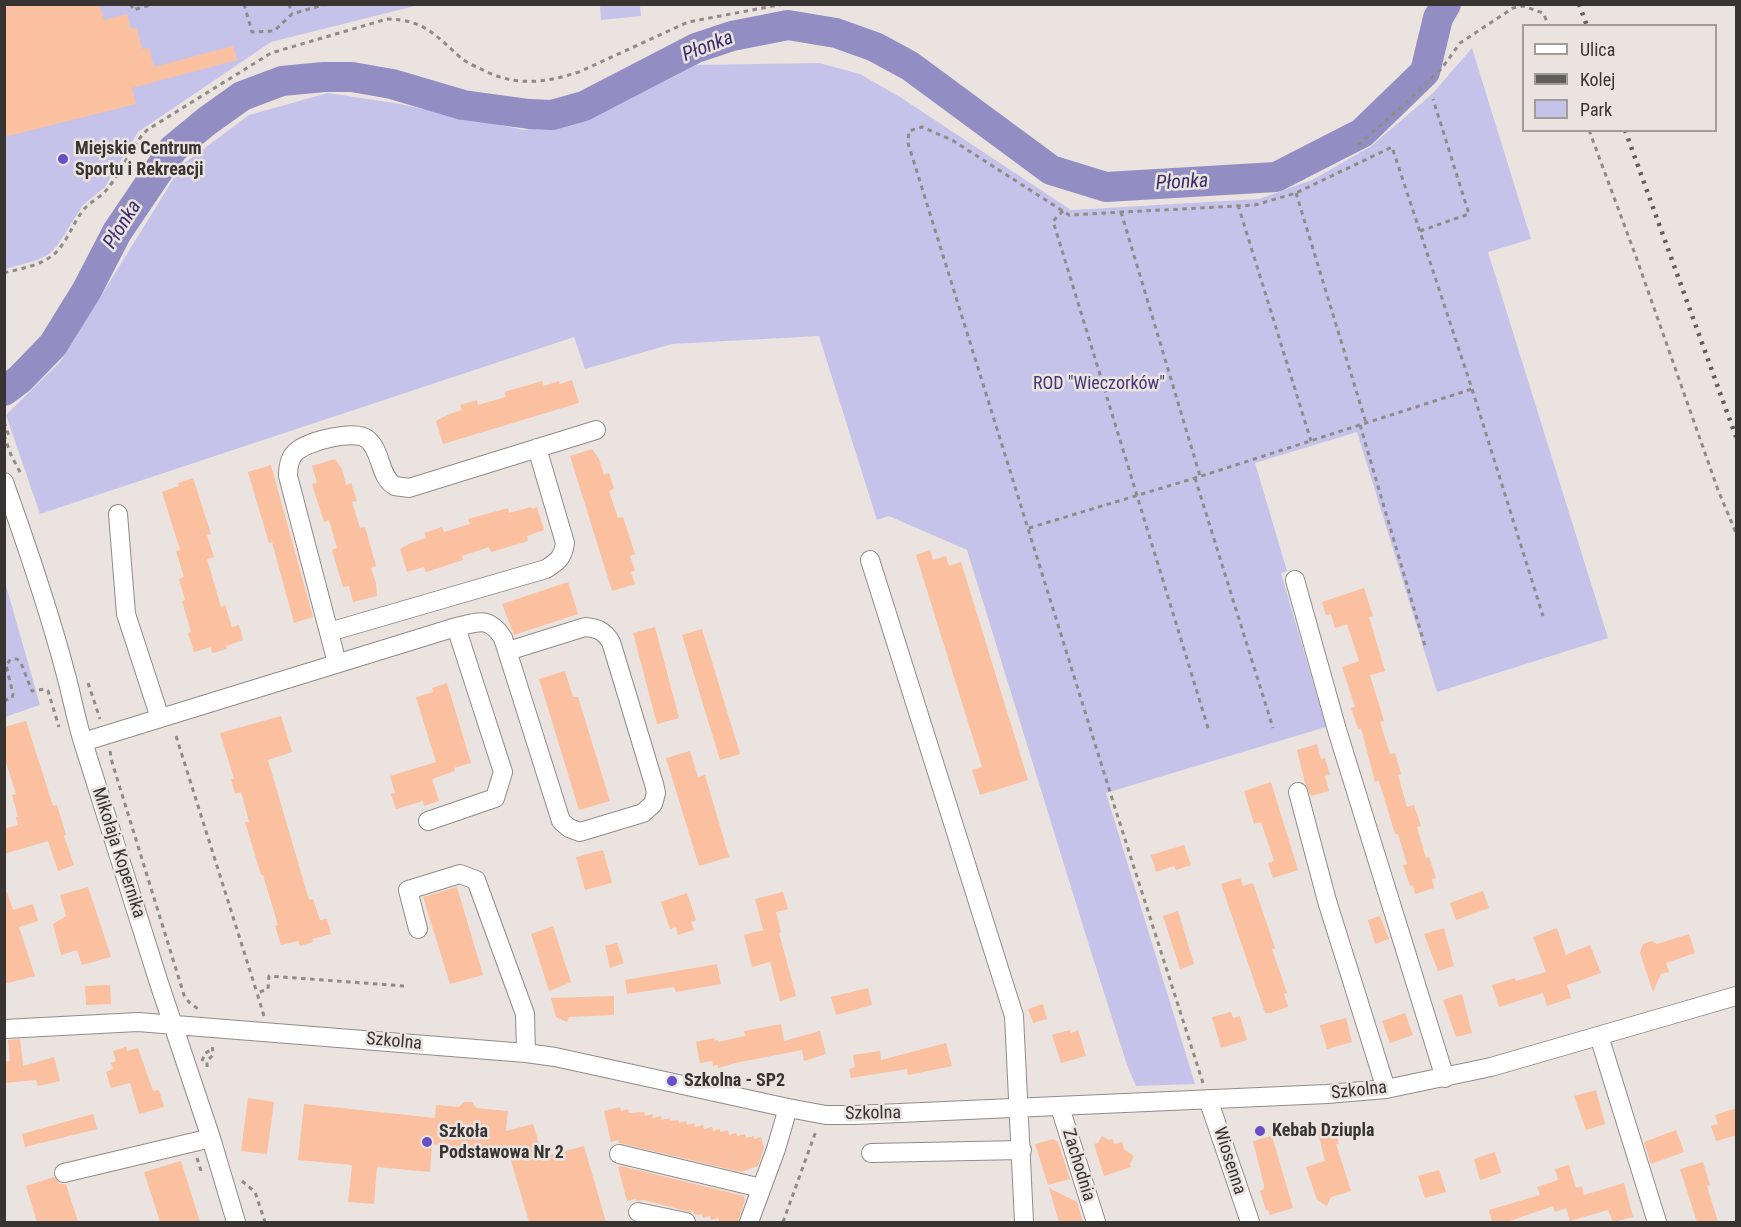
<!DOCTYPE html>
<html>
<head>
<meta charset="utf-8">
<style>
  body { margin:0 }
  #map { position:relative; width:1741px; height:1227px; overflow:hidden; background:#ebe3df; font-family:"Roboto Condensed",sans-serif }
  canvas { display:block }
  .frame { position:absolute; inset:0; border:6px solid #373432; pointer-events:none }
  .legend { position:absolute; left:1522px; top:24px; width:195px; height:108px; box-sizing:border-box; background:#ebe3df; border:2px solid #a39d9a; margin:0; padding:8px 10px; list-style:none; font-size:18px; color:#373432 }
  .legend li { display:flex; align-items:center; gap:12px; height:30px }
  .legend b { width:30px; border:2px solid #a39d9a }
</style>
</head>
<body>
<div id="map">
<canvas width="1741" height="1227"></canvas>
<div class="frame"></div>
<ul class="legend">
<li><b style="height:8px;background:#fff"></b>Ulica</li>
<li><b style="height:8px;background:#615d5b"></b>Kolej</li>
<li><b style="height:16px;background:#c6c3eb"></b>Park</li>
</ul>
</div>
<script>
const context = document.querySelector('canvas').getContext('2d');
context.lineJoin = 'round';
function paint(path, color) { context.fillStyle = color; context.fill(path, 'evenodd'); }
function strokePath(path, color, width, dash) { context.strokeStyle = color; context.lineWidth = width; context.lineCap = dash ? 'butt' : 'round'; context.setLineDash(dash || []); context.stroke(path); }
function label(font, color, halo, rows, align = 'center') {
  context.font = font + ' "Roboto Condensed",sans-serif'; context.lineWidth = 5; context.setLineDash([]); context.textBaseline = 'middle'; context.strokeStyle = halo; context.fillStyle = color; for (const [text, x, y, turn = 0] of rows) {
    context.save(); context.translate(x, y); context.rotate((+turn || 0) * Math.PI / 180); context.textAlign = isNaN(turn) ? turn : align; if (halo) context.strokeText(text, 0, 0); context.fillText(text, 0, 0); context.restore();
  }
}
const green = new Path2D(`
  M5,5h414l-148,37 -133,90 -33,55 -22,18 -26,41 -8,8 -11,6 -33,9z
  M600,5h40l1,11 -40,4z
  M1472,48l59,191 -43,13 120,386 -171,54 -80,-260 -102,31 32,108 -6,2 45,154 -220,66 89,291 -59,2 -9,-21 -40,-126 -120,-389 -78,-34 -12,4 -58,-184 -147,8 -87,25 -11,-32 -534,177 -34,-99 54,-53 122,-197 67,-50 79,-22 67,10 129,27 71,-13 101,-52 123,-2 41,11 40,23 171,113 188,-11 53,-19 58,-33 62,-53z
  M5,582l35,123 -35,12h-1z`);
const river = new Path2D(`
  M4,391l16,-12 33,-34 34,-55 30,-58 56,-83 34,-28 35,-25 40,-15 42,-4h28l40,7 71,21 66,9 23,1 32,-9 112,-58 36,-12 56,-11 48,8 39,14 35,19 141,104 55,17 170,-10 86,-44 63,-61 13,-54 8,-14`);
const building = new Path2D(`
  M4,4h95l5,16 23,-6 4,15 6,-1 5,21 7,-1 5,19 79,-21 4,14 -105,28 4,16 -132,33z
  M572,380l7,23 -136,41 -7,-23 11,-6 15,-5 -2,-5 17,-5 1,5 28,-8 -2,-5 38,-11 2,5 15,-5 1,3z
  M592,449l7,10 5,16 5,-2 5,16 -5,2 9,27 5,-1 12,37 -5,2 5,15 -4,1 4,12 -23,7 -42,-135z
  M335,459l7,10 4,16 5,-2 6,18 -5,1 8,26 5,-1 11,39 -5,2 5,15 1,13 -24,6 -4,-16 -6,1 -11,-37 5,-2 -8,-28 -5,2 -12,-38 5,-1 -5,-17z
  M271,465l42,152 -19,6 -22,-81 -3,1 -21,-71z
  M193,478l18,56 -4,1 7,22 -7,2 14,48 4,-2 7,22 7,-2 4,15 -17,6 1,3 -15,4 -1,-6 -17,5 -6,-19 3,-1 -9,-31 3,-1 -6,-21 5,-2 -8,-26 4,-1 -18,-58 17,-6 -1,-3z
  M531,507l1,2 5,-2 7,23 -17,6 1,5 -37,11 -2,-5 -27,9 1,4 -37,12 -2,-5 -17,5 -7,-23 11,-6 15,-5 -2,-5 18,-6 2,5 26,-8 -2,-5 40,-11 1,5z
  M930,550l3,10 13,-4 3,10 12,-4 67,218 -48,15 -8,-25 10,-3 -66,-212z
  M568,582l10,32 -64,21 -12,-31z
  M1364,588l9,28 -4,1 16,54 -15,4 14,46 -4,1 10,32 5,-1 6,21 -3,1 9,32 7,-2 7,21 -4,1 9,31 3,-1 7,21 -4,1 2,9 -19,6 -2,-9 -3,1 -7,-21 4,-1 -9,-30h-3l-16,-53 -4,1 -14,-54 -3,1 -7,-21 4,-1 -13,-40 17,-6 -12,-37 -12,4 -4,-14 -5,1 -4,-13z
  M655,627l24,91 -22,6 -24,-91z
  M702,629l38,125 -20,6 -38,-125z
  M565,671l8,26h5l32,104 -31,9 -40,-131z
  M447,683l24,80 -17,5 1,3 -23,8 7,22 -15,5 -1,-5 -27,8 -5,-15 4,-1 -5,-17 46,-14 -20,-65 17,-5 -1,-4z
  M281,716l11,36 -24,8 41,140 4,-1 7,21 7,-1 4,15 -19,5 1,3 -13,4 -2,-5 -17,4 -6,-19 3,-1 -15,-50h-2l-16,-53h4l-8,-30 -6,2 -4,-15h3l-14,-46z
  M26,721l27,85 4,-1 9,30 -2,1 10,29 -16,6 -10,-30 -44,13v-25l14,-4 -2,-8h2l-6,-22 4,-1 -12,-38v-29z
  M1317,744l4,15 4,-1 5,17 -5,1 4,15 -18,5 -6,-13 -8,-33z
  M690,751l8,26 7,-2 24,82 -30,9 -33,-108z
  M1271,782l27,88 -25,8 -5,-15 6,-2 -13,-39 -7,2 -10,-33z
  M1184,845l7,20 -15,5 -2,-4 -18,6 -5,-17z
  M603,850l9,33 -27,7 -9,-33z
  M1240,878l3,8 10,-3 22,65 -3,1 15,44 -3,1 4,13 -18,6h-5l-44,-129z
  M88,887l23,70 -29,8 -5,-15 -16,5 -8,-31 13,-8 -6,-21z
  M457,887l26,88 -33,9 -27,-87z
  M1483,891l6,17 -33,12 -6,-17z
  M7,892l6,18 20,-6 5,17 -19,6 16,49 -31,8v-91z
  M783,892l5,17 -12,3 5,20 -2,1 17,63 -16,5 -10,-39 -18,5 -8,-32 19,-5 -8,-31z
  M687,893l9,27 -5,2 3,8 -16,5 -2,-8 -6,2 -9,-27z
  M1178,911l16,53 -14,5 -17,-53z
  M1380,916l9,23 -14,5 -7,-24z
  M553,926l18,56 -22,9 -18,-57z
  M1444,928l10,38 -16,5 -14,-37z
  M1557,928l9,27 24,-10 11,28 -34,12 4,13 -24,8 -4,-13 -44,14 -7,-22 23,-7 1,3 30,-9 -13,-35z
  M1689,934l6,19 -29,10 3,9 -8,2 -8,18 -13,-39 3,-9 9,-3 5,3z
  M617,943l7,20 -14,5 -5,-22z
  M717,964l4,20 -45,8 -2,-5 -47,7 -2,-14z
  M110,985l1,19 -25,1 -1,-19z
  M868,988l4,17 -36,10 -5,-18z
  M1462,994l10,39 -16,4 -13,-37z
  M614,996v19l-45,2 -2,5 -11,-5 -5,-19z
  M1043,1004l4,15 -14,4 -5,-14z
  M1231,1012l2,6 7,-2 7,24 -26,8 -9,-31z
  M1405,1013l8,22 -23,8 -8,-22z
  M1346,1018l6,24 -25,7 -7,-24z
  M781,1024l3,17 36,-10 6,23 -22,7 -2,-11 -67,13 -17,5v-3l-5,1 -1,-5 -12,2 -4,-21 18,-4 1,3 3,-1v2l27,-6 -1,-5z
  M1070,1030l1,3 7,-3 8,26 -25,7 -9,-28z
  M20,1039l3,27 31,-9 6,24 -22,5 -2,-6 -32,3v-21l6,-1 -2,-21z
  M946,1043l6,23 -44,9 -1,-6 -56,9 -2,-9 6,-2 -2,-12 27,-4 1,9z
  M126,1047l1,4 11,-3 15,43 6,-1 5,17 -25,7 -9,-31 -19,5 -5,-16 7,-3 -2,-6 5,-2 -3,-10z
  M1596,1090l9,34 -19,6 -12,-34z
  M248,1098l26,4 -7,52 -26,-3z
  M464,1102h8l4,6 32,3 -2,20 27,-7 10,33 41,-11 22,76h-77l-21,-71 -76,-7 -2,28 -53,-5 -3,37 -26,-2 4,-37 -54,-5 6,-56 131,14 1,-13 23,2z
  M620,1107l1,4 7,-2 1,4 15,-1 1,4 7,-2 1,4 8,-2 1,4 8,-2v3l8,-1 1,3 7,-2 1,4 7,-2 1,4 8,-2 1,4 8,-2 1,4 7,-2v3l8,-2 1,5 7,-2 1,3 8,-2 1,4 8,-2v3l7,-2 3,11 -6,18 -17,6 -122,-29 -1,-3 -7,2 -7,-31z
  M1737,1108v27l-21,6 -5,-15 7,-2 -3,-9z
  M93,1114l4,15 -72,18 -3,-13z
  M1333,1125l6,19h-3l15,47 -20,6 -4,9 -10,-6 -11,-33 19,-6 -8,-32z
  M1676,1130l8,22 -33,12 -7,-22z
  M1102,1136l7,4 4,-1 1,5 8,-2 2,7 10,7 -4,8 1,3 -27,9 -10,-32 4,-1z
  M1272,1136l21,72 -23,7 -2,-5h-2l-6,-19 4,-2v-4l-11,-44z
  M1053,1139l5,3 12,37 -22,6 -13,-41z
  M1495,1152l6,21 -21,7 -6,-21z
  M181,1161l19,61h-40l-16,-50z
  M1703,1162l7,23 -3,1 11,36h-21l-17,-53z
  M1569,1165l7,23 6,-2 2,9 40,-12 9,34 -20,5 -5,-12 -38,11 -4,-13 -11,4 -2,-6 -46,16h-15l-3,-12 51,-15 -3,-8 21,-7 -3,-11z
  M621,1166l123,30 1,4 -7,21 -18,1 -2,-4 -7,2 -1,-4 -7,2 -1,-4 -7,1 -2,-4 -3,1 -46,-12 -8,1v-2l-9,2 -9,-34z
  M1439,1170l7,22 -21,6 -7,-22z
  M54,1177l6,7h6l12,38h-41l-11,-36z
  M1049,1188l28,14 6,20h-24z`);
const path = new Path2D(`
  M131,4l2,6 21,-6
  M244,4l8,28 22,-1 18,-17 34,-10
  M289,4l3,10
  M1589,130l46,124 83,236 18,43
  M1358,145l47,-41 37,-36 18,-25 53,-35 10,-2 20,7 6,13
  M1296,193l70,230
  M1238,205l73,236
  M1063,211l-10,10 156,510
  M1121,212l79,264
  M1420,231l49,-17 -36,-115
  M4,273c19,-5 42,-8 55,-24 9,-11 14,-24 22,-36 7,-11 20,-15 27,-25 15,-18 22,-41 39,-58l124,-77 116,-34c38,1 48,16 74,39 6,5 14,8 20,11 34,18 63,14 98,3l109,-50 96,-18
  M4,422l6,17
  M1360,425l65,221
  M4,435l7,20 10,19
  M1195,478l78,250
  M1029,528l166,-50 277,-89
  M88,683l12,36
  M4,701l8,-3 1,-4 -7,-29 5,-6h6l4,4 11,28 13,-2 3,2 11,36
  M176,736l81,257
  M110,751l2,11 72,233 5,7 9,7
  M264,1016l-7,-23 11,-4 1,-13 135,10
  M202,1061l3,-8 8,-4
  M207,1067v-6l6,-6 -1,-12
  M1203,1083l-88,-275 -207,-665 1,-12 13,-4 30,13 117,75 186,-10 41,-12 96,-46 80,242 71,227
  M197,1158l4,13
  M242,1181l13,11 10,30
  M783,1222l33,-91`);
const minor = new Path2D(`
  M4,482c23,64 45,128 62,193 6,22 10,45 17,67l76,241 52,155 25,84
  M118,514l8,100 34,104
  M870,560l144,456 10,206
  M1295,580l42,150 108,348
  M456,627c23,-5 33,-11 47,11l58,183 8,7 11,4 63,-19 10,-9 3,-11 -2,-9 -43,-142c-7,-11 -13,-14 -26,-15l-77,24
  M329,632l217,-63c11,-7 17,-11 19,-26l-28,-95
  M337,663l-49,-187c0,-9 1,-19 9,-25 12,-10 58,-22 70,-12 15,11 12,39 28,47 4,1 10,1 14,2l187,-58
  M83,742l373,-115 47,145 -8,26 -67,23
  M1298,792l29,109 59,188
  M418,929l-10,-39 52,-16 16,6 49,134 1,39
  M4,1029l134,-7 388,31 29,4 233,51 38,7h29l472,-21 59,-5 105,-22 245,-71
  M1599,1036l58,186
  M1208,1099l42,123
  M1060,1107l36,115
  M871,1153l151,-3
  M619,1154l142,34
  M64,1173l147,-35
  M638,1212l48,10
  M749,1222l27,-73 12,-41`);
const rail = new Path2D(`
  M1579,4l8,22
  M1625,130l111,307`);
const markers = [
  [63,159,6,"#674fc8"],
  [672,1081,6,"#674fc8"],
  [1260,1131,6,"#674fc8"],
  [427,1142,6,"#674fc8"]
];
const poiNames = [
  ["Miejskie Centrum",75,149],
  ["Sportu i Rekreacji",75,170],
  ["Szkolna - SP2",684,1081],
  ["Kebab Dziupla",1272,1131],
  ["Szkoła",439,1132],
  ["Podstawowa Nr 2",439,1153]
];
const parkNames = [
  ["ROD \"Wieczorków\"",1099,384]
];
const streetNames = [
  ["Mikołaja Kopernika",118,853,72],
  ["Szkolna",394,1042,5],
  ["Szkolna",1359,1091,-6],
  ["Szkolna",873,1114,-1],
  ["Wiosenna",1229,1161,72],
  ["Zachodnia",1078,1165,73]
];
const waterNames = [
  ["Płonka",708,47,-21],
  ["Płonka",1182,183,-3],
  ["Płonka",123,225,-58]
];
paint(green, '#c6c3eb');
strokePath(river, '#928ec4', 30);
paint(building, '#fac0a0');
strokePath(minor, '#918b87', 20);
strokePath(path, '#908b88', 3, [4.5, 4.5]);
strokePath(minor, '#fff', 18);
strokePath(rail, '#615d5b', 4.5, [3, 6]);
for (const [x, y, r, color] of markers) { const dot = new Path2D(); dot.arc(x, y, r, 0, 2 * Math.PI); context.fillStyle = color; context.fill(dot); strokePath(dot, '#ebe3df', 2); }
label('bold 18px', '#373432', '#ebe3df', poiNames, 'left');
label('18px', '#43387a', '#ebe3df', parkNames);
label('18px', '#373432', '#ebe3df', streetNames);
label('italic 20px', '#392d6e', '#ebe3df', waterNames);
</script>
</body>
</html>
